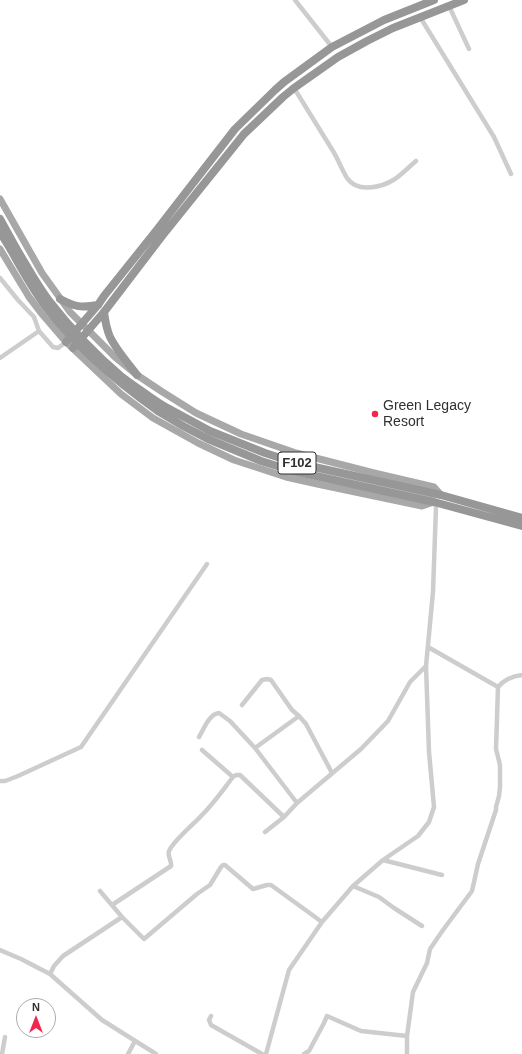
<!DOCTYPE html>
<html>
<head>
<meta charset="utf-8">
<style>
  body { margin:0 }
  #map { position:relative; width:522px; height:1054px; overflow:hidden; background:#fff; font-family:Helvetica,sans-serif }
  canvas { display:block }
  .north { position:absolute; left:16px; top:998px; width:40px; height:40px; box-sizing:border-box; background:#fff; border:1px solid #acacac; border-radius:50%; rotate:0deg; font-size:11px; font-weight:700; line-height:16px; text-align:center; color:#303030 }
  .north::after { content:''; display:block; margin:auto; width:14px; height:18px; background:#f5244a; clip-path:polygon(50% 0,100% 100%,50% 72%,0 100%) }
</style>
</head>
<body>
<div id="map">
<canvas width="522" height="1054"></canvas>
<div class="north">N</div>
</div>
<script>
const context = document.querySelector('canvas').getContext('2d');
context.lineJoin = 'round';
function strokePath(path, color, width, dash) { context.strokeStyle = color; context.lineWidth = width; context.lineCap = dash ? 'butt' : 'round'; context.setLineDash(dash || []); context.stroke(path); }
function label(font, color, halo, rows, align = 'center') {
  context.font = font + ' Helvetica,sans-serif'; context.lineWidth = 4; context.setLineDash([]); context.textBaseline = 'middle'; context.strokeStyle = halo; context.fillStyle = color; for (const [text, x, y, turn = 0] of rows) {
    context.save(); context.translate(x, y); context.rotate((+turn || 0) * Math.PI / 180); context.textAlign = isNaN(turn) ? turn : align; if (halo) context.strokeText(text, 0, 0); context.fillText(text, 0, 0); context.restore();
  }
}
const street = new Path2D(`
  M295,0l37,47
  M449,6l20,43
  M420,17l74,120 17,37
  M294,88c13,21 26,42 39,63 5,8 9,19 14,27 10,15 34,10 48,1 7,-5 14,-12 21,-18
  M0,278l18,22 16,17 5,14 14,16 5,1 8,-6
  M0,358l39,-27
  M428,647l70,40
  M242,705l20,-25 5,-1 4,1 21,30 7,6 7,8 26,49
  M199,737c5,-8 10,-23 20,-24l11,8 25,27 44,-32
  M255,748l42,55
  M202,750l31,27
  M0,781h5l13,-5 63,-29 126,-183
  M265,832l19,-15 13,-14 64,-54 27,-28 22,-39 16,-16
  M383,860l59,15
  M353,886l26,11 15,11 28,18
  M112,905l59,-39c1,-5 -4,-10 -2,-15 4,-10 26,-28 34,-37 11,-11 20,-24 30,-37l3,-2h4l44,42
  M122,917l22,22 53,-45 13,-9 11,-18 2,-2h2l28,24 14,-4h4l51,37
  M0,950l21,9 29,15 52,46 54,34
  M50,974l4,-8 9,-10 59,-39 -22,-26
  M211,1016l-2,4 2,5 51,29
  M407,1036v18
  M2,1054l3,-17
  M128,1054l7,-13
  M266,1054l23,-84 33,-48 31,-36 30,-26 35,-24 11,-14 5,-15 -5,-55 -3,-86 7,-74 3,-85 -2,-5
  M304,1054l5,-3 15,-28 3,-7 34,15 46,5 6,-44 14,-29 3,-14 13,-19 29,-39 6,-27 18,-54v-3l3,-11 1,-9v-22l-4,-16 2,-62c6,-7 15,-11 24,-12`);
const primary = new Path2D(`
  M0,199l42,74 28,39 45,45 22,18 24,16 35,22 45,21 55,19 78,20 60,14 7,8
  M0,249l29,48 13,17 24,28 55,52 32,24 45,25 36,17 52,17 36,8 100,21 12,-4`);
const highway = new Path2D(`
  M0,219l16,29
  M0,232l11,18
  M60,299c15,8 21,9 38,6
  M104,312c1,8 3,18 6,25 7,14 18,26 27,38
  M66,342l32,-37 6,-9 52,-65 79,-102 40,-39 9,-8 48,-35 52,-27 50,-20
  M73,348l31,-36 58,-76 82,-102 39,-37 11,-9 44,-31 29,-16 26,-13 71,-28
  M162,405l48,26 55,22 31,10 145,32 81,23
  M158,411l25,15 25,13 53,22 32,10 141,31 88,24`);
const highwayBridge = new Path2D(`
  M16,248c11,18 21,37 34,54 21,27 46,53 72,75 13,10 27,19 40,28
  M11,250c11,20 22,40 35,57 31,41 70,74 112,104`);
const markers = [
  [375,414,4,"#f5244a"]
];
const shields = [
  [297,463,38]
];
const shieldNames = [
  ["F102",297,463]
];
const poiNames = [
  ["Green Legacy",383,406],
  ["Resort",383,422]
];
strokePath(street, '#cdcdcd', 4.5);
strokePath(primary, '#a8a8a8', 7);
strokePath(highway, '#979797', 8);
strokePath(highwayBridge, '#979797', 8);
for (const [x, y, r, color] of markers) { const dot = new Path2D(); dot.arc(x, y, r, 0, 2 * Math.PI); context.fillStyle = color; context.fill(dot); strokePath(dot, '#fff', 1.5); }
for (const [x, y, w] of shields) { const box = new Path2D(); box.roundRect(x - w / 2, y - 11, w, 22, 3); context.fillStyle = '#fff'; context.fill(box); strokePath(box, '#303030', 1); }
label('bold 13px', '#303030', null, shieldNames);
label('14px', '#303030', '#fff', poiNames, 'left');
</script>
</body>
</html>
